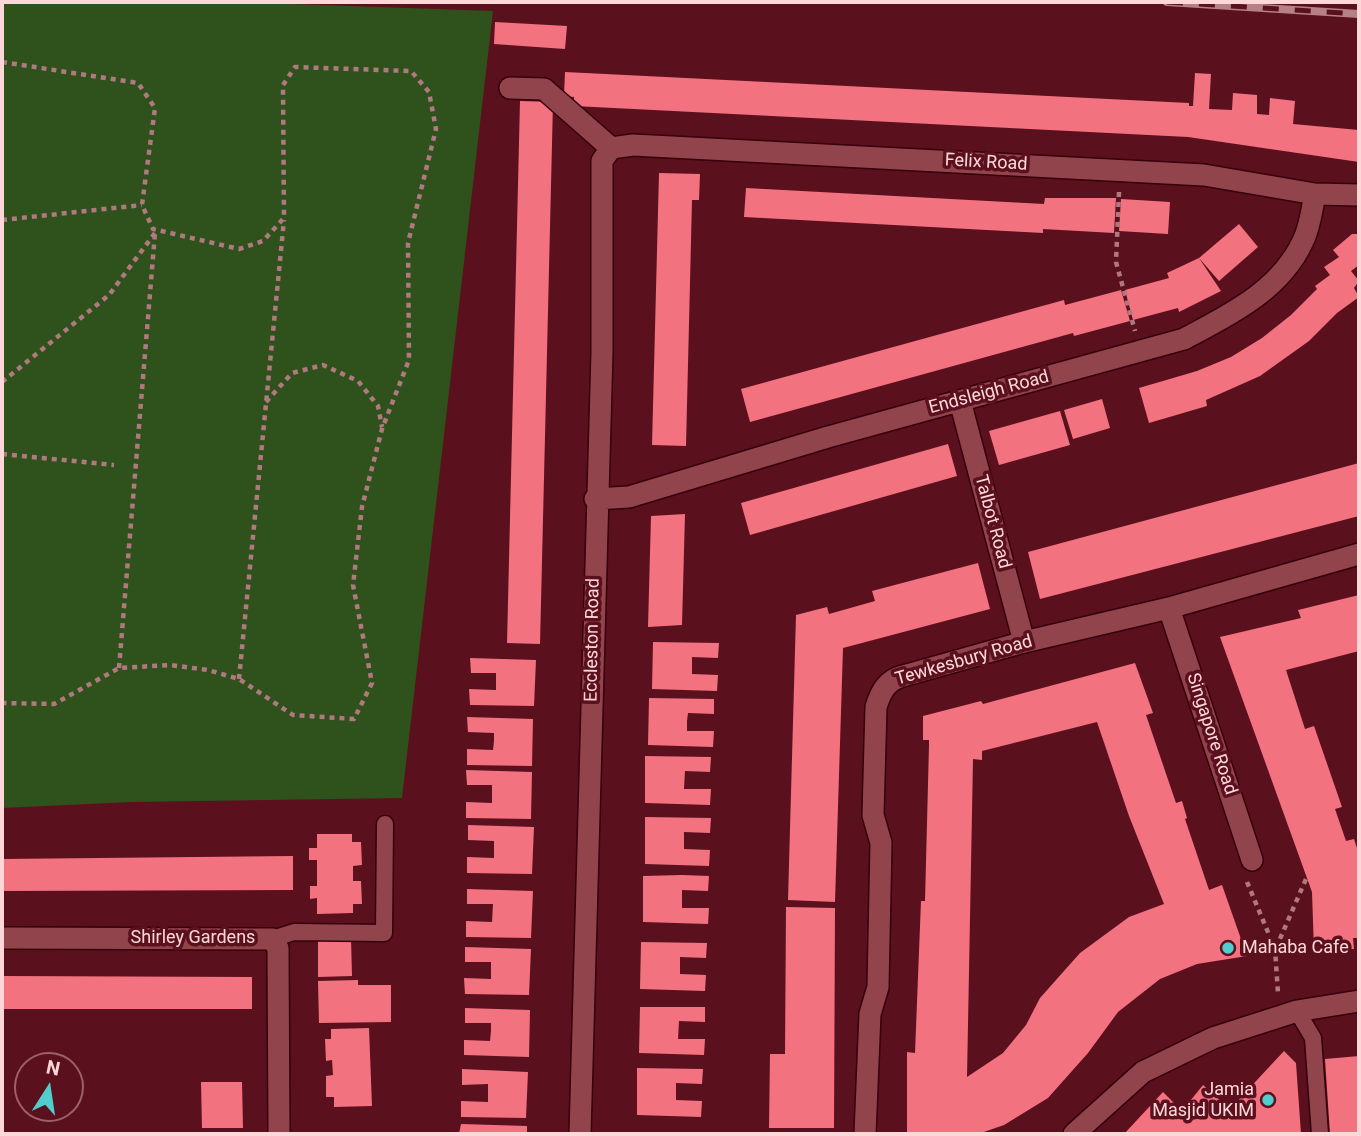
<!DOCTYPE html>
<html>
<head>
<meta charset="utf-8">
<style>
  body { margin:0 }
  #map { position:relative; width:1361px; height:1136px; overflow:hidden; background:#5b101e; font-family:Roboto,sans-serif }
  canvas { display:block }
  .frame { position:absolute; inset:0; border:4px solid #fed8d9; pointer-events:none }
  .north { position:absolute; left:14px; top:1052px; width:70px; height:70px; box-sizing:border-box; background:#5b101e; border:2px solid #9c6069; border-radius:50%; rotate:12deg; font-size:19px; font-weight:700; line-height:28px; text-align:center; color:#fed8d9 }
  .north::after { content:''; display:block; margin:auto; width:24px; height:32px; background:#52cdcd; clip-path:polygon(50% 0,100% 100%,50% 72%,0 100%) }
</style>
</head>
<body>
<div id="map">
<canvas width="1361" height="1136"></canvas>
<div class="frame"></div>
<div class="north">N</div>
</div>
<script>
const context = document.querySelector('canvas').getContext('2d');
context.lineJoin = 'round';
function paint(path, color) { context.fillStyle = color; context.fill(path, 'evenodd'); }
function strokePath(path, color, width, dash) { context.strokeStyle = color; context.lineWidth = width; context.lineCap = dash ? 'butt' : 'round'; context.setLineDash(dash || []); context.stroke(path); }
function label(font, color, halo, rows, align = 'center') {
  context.font = font + ' Roboto,sans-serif'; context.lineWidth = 7; context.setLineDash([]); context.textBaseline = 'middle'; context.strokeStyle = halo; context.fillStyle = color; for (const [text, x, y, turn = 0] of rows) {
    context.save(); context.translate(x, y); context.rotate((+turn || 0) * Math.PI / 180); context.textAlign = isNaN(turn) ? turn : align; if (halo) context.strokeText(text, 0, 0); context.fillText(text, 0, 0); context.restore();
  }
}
const green = new Path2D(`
  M2,2h233l258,9 -91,787 -270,4 -130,6z`);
const building = new Path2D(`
  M495,22l72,4 -2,23 -71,-5z
  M565,72l624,31v3h4l2,-33 16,1 -2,35 23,1 1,-17 24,2v19l12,1 1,-17 25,3 -2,23 66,6v32l-171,-25 -614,-31v-9l-10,-1z
  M520,101l33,1 -13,542 -33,-1z
  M659,173l41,1 -1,26h-7l-6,246 -34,-1z
  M746,188l298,16 1,-6h71l-2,35 -71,-4v4l-299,-16z
  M1121,199l49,3 -2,32 -49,-3z
  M1239,224l19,23 -39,34 -20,-23z
  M1352,234h7v31l-8,6 8,10 -5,7 5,9 -22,16 -28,28 -49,35 -54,24 1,6 -58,17 -10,-35 58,-17 34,-14 31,-19 29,-23 26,-26 -2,-3 15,-11 -6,-8 15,-10 -6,-7z
  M1199,258l22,33 -42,21 -1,-4 -45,12 -8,-30 44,-12 -2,-5z
  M1121,290l9,31 -56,15 -1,-3 -323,89 -9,-33 323,-89 1,5z
  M1102,399l8,29 -37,11 -9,-29z
  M1060,411l10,34 -71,20 -10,-34z
  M948,444l9,32 -207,59 -9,-32z
  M1359,463v53l-319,83 -12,-47z
  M685,514l-3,111 -34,2 3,-111z
  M978,563l12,46 -147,39 -8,254 -47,-2 8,-285 31,-8 2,7 46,-13 -3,-10z
  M1359,595v56l-73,19 19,59 9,-3 28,81 -7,2 11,32 8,-2 5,15v84h-6l1,11 -40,2 -2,-59 -92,-255 81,-19 -3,-8z
  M653,642l66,1 -1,15 -26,-1v17l26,1 -1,16 -65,-2z
  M470,658l66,2 -2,46 -64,-1 -1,-16 27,1v-17h-25z
  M1135,663l18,50 -7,2 30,88 6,-2 5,17 -2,1 24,71 13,-5 25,71 -50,8 -37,15 -42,33 -30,41 -40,45 -44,27 -26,9h-71v-82l8,1 6,-152h4l4,-156v-5h-6v-24l58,-15 2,3zM1097,722l32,94 35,88 -35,13 -49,36 -40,45 -14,27 -23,28 -36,24 6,-318 9,1v-9z
  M649,698l65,1v15l-26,-1 -1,8v10h27l-1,16 -65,-2z
  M467,717l66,2 -1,47 -65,-1v-16l26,1 1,-9v-8l-26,-1z
  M645,756l66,1 -1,15 -25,-1 -1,18h27l-1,16 -65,-2z
  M466,770l66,2 -1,47 -65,-1v-16l26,1v-18h-25z
  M645,817l66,1 -1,15 -26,-1v17l26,1 -1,16 -64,-2z
  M468,825l66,2 -2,47 -65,-1v-16l27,1v-17l-26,-1z
  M317,834h35v8h9l1,23 -9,1v15h8l1,23h-9v9l-36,1v-16l-7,1v-13h7v-26h-8v-12h8z
  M293,856v34l-291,1v-32z
  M682,875l27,1 -1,15 -26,-1v18h27l-1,16 -65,-2v-46z
  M467,889l66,2 -2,47 -65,-1v-16l26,1 1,-18h-26z
  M786,907l49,1 -1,220h-65l1,-74h15z
  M351,938l1,38 -34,1v-38z
  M641,942l66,1 -1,15 -26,-1v17l26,1 -1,16 -65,-2z
  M465,947l66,2 -2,46 -64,-1 -1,-16 27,1v-17h-26z
  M2,976l250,1v32h-250z
  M358,980v5h33v37l-72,1 -1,-42z
  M640,1007h65v15l-26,-1 -1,18h27l-1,16 -65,-2z
  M465,1008l65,2 -1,47 -65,-2v-15l26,1 1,-10v-8h-26z
  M369,1028l3,78 -38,1v-10h-8v-21l7,-1 -1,-15 -6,1 -1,-22h6v-10z
  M1284,1051l12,12 5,71h-177l39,-42 19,19 21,-26 27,24z
  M1359,1056v78h-29l-5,-75z
  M637,1068l66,1 -1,15 -26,-1v17l26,1 -1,16 -64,-2z
  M462,1069l66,3 -2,46 -65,-1v-16l27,1v-18l-26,1z
  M201,1082h41l1,46h-41z
  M461,1124l66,2v8h-68z`);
const path = new Path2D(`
  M2,62l136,21 17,25 -13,97 11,24 86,20 24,-8 21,-23 -1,-133 12,-18 116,4 18,21 7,37 -28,114 1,117 -27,69 -20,78 -9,78 19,98 -18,36 -61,-4 -54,-36 -31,-9 -38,-5 -51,3 -65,36 -52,-1
  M1119,192l-3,70 19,69
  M2,220l140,-15
  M2,382l107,-87 46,-62
  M266,402l26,-29 31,-8 35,16 20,25 4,21
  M2,454l112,11
  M119,668l36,-435
  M239,679l45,-459
  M1247,882l28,67 3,44
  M1276,948l30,-69`);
const lane = new Path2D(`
  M272,939l22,-7 90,1 1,-109
  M1297,1011l16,27 7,96`);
const street = new Path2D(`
  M510,88l34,1 67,59
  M611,148l22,-3 571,30 111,19 44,1
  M960,401l64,241
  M595,499l34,-2 199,-60 356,-98c45,-24 96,-48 119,-98 7,-14 9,-32 12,-47
  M1169,608l83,252
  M2,938l270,1 6,9 1,186
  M580,1134l22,-782v-191l9,-13
  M865,1134l5,-120 8,-27 3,-144 -8,-28 3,-108c5,-16 11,-27 27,-31l121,-34 145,-34 190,-54
  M1074,1134l69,-62 70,-34 84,-27 62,-10`);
const rail = new Path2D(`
  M1167,2l192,12`);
const markers = [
  [1228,948,7,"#52cdcd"],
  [1268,1100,7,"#52cdcd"]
];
const streetNames = [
  ["Felix Road",986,163,3],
  ["Endsleigh Road",989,393,-15],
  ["Talbot Road",992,522,75],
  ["Eccleston Road",593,640,-89],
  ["Tewkesbury Road",964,661,-16],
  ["Singapore Road",1211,734,72],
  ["Shirley Gardens",193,938]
];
const poiNames = [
  ["Mahaba Cafe",1242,948],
  ["Jamia",1254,1090,"right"],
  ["Masjid UKIM",1254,1111,"right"]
];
paint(green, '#2f521c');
paint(building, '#f37280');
strokePath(lane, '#36000b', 19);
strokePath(street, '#36000b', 24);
strokePath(path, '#b0787f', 4.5, [5, 5]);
strokePath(lane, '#92444c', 16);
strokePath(street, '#92444c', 21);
strokePath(rail, '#b68087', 8);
strokePath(rail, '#5b101e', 5, [16]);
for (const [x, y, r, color] of markers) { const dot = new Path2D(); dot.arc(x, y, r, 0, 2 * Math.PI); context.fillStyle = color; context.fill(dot); strokePath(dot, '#5b101e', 2.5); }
label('18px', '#fed8d9', '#5b101e', streetNames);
label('18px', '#fed8d9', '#5b101e', poiNames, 'left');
</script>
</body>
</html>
